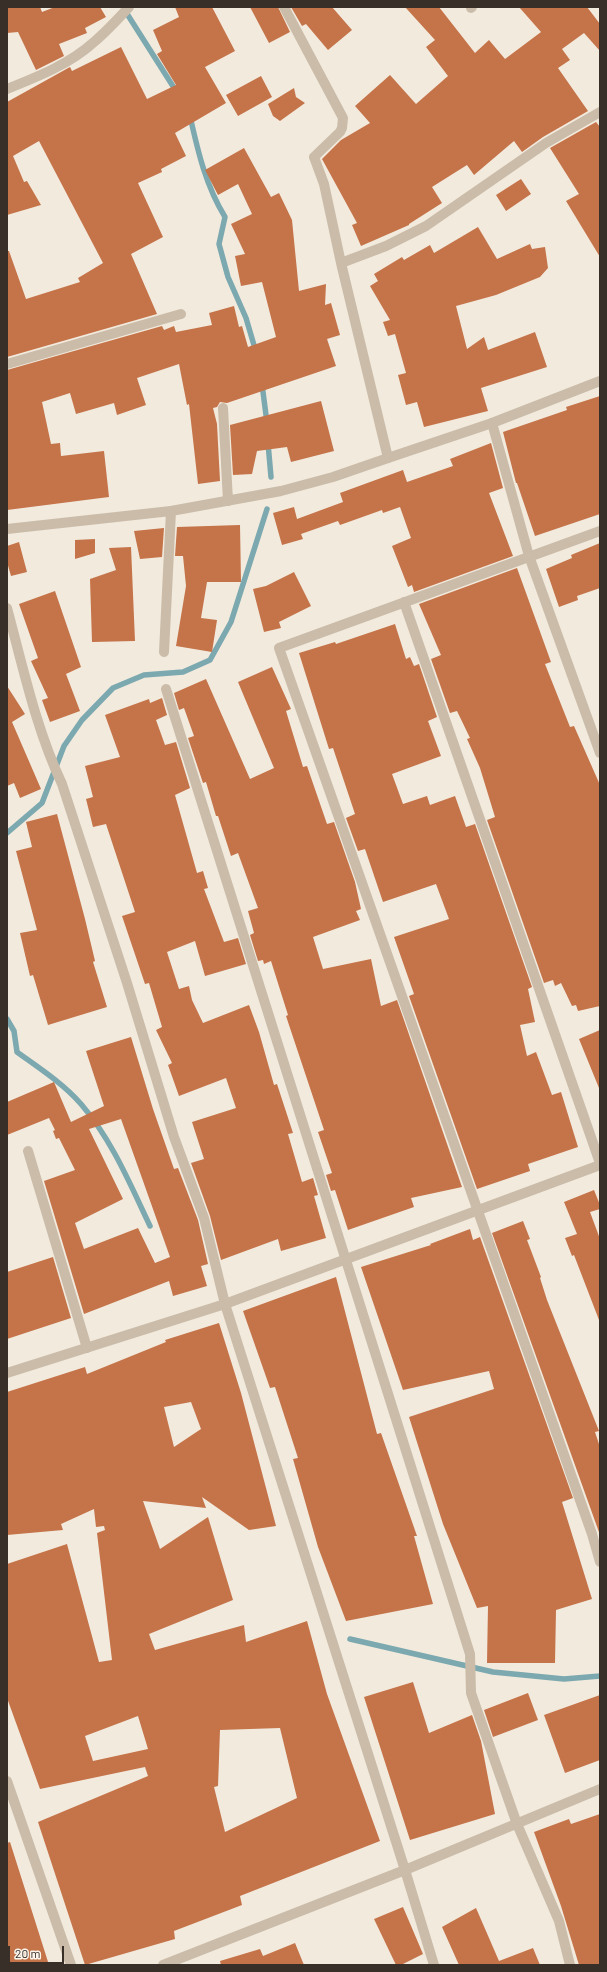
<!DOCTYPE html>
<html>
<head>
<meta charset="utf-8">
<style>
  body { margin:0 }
  #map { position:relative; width:607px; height:1972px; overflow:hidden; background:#f2eadd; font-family:Barlow,sans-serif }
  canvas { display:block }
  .frame { position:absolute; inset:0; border:8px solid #382f29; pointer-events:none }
  .scale { position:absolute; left:8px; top:1946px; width:56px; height:18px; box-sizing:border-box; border:2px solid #382f29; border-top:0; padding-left:5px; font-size:12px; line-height:14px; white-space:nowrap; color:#382f29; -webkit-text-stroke:3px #faf4ea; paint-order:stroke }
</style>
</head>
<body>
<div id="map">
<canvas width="607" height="1972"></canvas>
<div class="frame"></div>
<div class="scale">20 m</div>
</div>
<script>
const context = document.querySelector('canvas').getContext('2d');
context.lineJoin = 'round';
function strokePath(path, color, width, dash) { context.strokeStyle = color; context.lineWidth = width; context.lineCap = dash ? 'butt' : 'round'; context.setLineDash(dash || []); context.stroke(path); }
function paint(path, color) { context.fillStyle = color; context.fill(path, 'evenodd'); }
const stream = new Path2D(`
  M124,9l52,82
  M190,116c8,36 16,70 35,101l-6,27 9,33 18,41 10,34
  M262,384l5,39
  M268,443l3,34
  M7,833l35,-30 22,-57 18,-26 31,-32 31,-13 39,-3 27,-12 21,-38 36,-113
  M7,1019l7,12 3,21c21,15 47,32 64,52 31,36 49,80 69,122
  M350,1639l143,33 71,7 36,-3`);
const building = new Path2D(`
  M7,7h33l2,5 13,-5h45l6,10 -21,11 2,5 -28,11 5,12 -28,14 -18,-38 -11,1z
  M175,7h37l23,44 -30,16 21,36 -51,30 11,23 -25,13 1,3 -24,11 25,54 -32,17 26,60 -150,43v-106h2l17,48 54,-17 -2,-4 25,-15 -64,-122 -26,15 11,26 3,-1 14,24 -34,10v-113l63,-35 2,4 49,-24 26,52 29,-14 -19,-31 5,-3 -9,-21 26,-13z
  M250,7h28l12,25 -21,11z
  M291,7h41l20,23 -24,20 -22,-26 -4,2z
  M405,7h34l36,46 14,-13 16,19 36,-27 -22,-25h68l13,17v27l-16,-18 -22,16 8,11 -12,8 30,43 -45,26 -21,15 -8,-11 -40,34 -7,-10 -35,22 10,16 -33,21v1l-48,21 -9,-21 5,-2 -35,-64 19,-19 29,-17 -15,-17 35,-31 26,29 32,-28 -22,-29 9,-7z
  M261,76l11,21 -34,19 -12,-21z
  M294,88l2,9 9,6 -25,18 -7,-5 -5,-12z
  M596,122l4,5v130l-34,-56 13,-7 -29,-46z
  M244,148l27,49 8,-4 13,27 7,71 27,-7 -1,21 6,-2 9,32 -13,4 9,27 -109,37 -7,-1 -3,5 -4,1 4,16 3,57 -22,3 -9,-80 -2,1 -8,-41 -42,14 9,27 -29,10 -3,-12 -38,11 -6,-21 -28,9 9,42 9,-1 1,13 43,-5 5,46 -102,13v-140l155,-44 2,4 10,-4 2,6 36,-7 -3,-12 25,-7 5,21 3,-1 6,21 28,-10 -14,-55 -21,4 -6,-30 10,-2 -14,-30 21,-10 -14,-30 -20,11 -13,-25z
  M521,179l10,15 -25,17 -10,-16z
  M478,227l19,32 33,-15 2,5 13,-2 3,21 -8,9 -44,18 -40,11 11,43 17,-12 4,13 47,-18 12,35 -66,21 7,23 -64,16 -7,-25 -11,3 -8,-30 8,-2 -11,-39 -7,2 -5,-14 7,-2 -20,-34 8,-5 -4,-7 28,-17 2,3 26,-15 4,8z
  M600,396v118l-65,22 -18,-53h-1l-13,-51 64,-22 -1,-3z
  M321,401l13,50 -43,11 -4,-15 -30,4 -5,23 -19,1 -3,-50z
  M491,443l12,45 -14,5 24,63 -99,36 -2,-7 -4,2 -16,-41 19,-8 -11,-31 -17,6 -1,-3 -42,15 -2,-4 -37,13 2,5 -21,6 -9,-32 21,-6 3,12 46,-17 -3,-9 63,-23 4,12 46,-16 -3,-7z
  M240,525l1,57h-34l-6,36 16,2 -5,32 -36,-6 10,-60 -3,-30h-8l2,-29z
  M164,528l-2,29 -22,2 -6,-28z
  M95,539v14l-20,6v-19z
  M19,542l8,30 -16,4 -4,-14v-16z
  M600,543v45l-23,8 1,4 -19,7 -13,-38 26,-11 -1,-3z
  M131,547l4,94 -43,1 -2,-63 26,-9 -7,-22z
  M517,568l34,94 -6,2 25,63 4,-1 26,59v221l-22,5 -2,-6 -4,1 -11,-23 -6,3 -2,-6 -9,3 -57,-163 8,-3 -15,-49 -13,-29 3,-1 -13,-27 -7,2 -19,-54 10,-4 -22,-51z
  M294,572l17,34 -32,16 2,6 -17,4 -11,-43 13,-3z
  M55,591l26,76 -15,7 14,37 -30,11 -8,-22 6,-2 -17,-37 7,-3 -19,-54z
  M395,624l11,35 4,-2 4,9 5,-2 18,53 -9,4 13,35 -49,18 11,30 24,-8 3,9 25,-9 11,31 9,-3 57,163 -4,2 7,33 -15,3 7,31 9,-4 16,43 9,-3 17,55 -50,17 2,7 -53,18 -68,-193 5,-2 -20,-57 55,-18 -13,-35 -53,18 -18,-53 -7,2 -12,-33 9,-4 -22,-66 -4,1 -30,-96 36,-11 1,2z
  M272,667l19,42 -5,2 17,56 4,-1 20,58 7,-2 21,60 6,27 -5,2 4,9 -47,17 10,32 48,-10 10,47 16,-6 65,187 -51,11 3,9 -66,23 -13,-40 -4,1 -5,-16 6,-2 -14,-41 6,-2 -38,-114 2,-1 -17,-54 -7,3 -1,-4 -5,1 -8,-26 4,-2 -6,-22 10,-3 -20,-55 -7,3 -13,-40h-2l-10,-34 -3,1 -15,-45 6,-2 -10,-28 -5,2 -5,-17 32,-14 44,100 24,-11 -36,-86z
  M7,686l18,28 -13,8 29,67 -21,9 -6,-15 -7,3z
  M162,698l5,17 -11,5 9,25 11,-3 14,46 -15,7 22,78 6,-2 5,17 -4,1 20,53 14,-4 8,26 -41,12 -10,-35 -28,11 12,37 10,-3 3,14 11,23 46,-18 10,27 15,53 3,-1 16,49 -5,1 14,48 11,-4 5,17 -4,1 12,42 -45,13 -3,-12 -57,21 -11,-44 -19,-53 13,-4 -12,-37 44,-14 -10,-30 -47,18 -11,-31 4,-2 -16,-33 6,-3 -13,-44 -4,1 -23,-68 13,-4 -29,-88 -13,3 -7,-28 7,-2 -8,-31 35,-9 -15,-42 44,-16 1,4z
  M57,814l28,105 10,42 -2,1 14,45 -59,18 -15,-50 -3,1 -10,-43 17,-3 -21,-79 16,-4 -6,-25z
  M600,1030v58h-1l-20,-49z
  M131,1037l22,72 21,60 4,-1 20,52 10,44 -7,2 6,20 -34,10 -4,-15 -85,33 -40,-133 31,-11 -16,-32 -3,1 -3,-8 2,-1 -6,-12 -42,17v-33l47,-20 17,40 33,-16 -18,-55zM121,1119l49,138 -15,6 -17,-35 -54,21 -9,-26 48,-24 -34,-70z
  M594,1190l6,15v4l-10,3 10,27 -1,81 -25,-65 -2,1 -7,-18 12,-4 -13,-32z
  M523,1221l7,18 -3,1 14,37 -1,1 7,22 52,131 -4,1 5,15v88l-108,-302z
  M470,1229l3,11 7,-3 93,261 -11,4 30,97 -36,11 -1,53h-68l1,-57 -11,2 -34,-84 -34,-107 85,-28 -5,-18 -86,19 -42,-123 70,-22 -1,-1z
  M53,1257l18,61 -64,21v-67z
  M336,1277l41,157 4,-1 36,103h-3l19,68 -87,17 -28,-74 -25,-88 5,-1 -23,-71 -5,1 -27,-77z
  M219,1323l22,70 35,133 -27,4 -47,-33 4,11 -63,-7 17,48 48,-32 25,83 -84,34 6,16 89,-25 2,17 61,-21 20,73 53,147 -140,55 2,9 -68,26 1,8 -90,26 -47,-143 110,-46 -3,-9 -105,22 -33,-91v-134l60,-20 32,118 13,-2 -15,-127 8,-3 -1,-4 -8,1 -2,-18 -33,15 2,6 -56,5v-143l78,-25 2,7 79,-32 -1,-2zM191,1402l10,27 -27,18 -10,-40zM138,1716l10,33 -55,12 -8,-25zM280,1728l17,70 -72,34 -11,-45 4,-1 2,-56z
  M413,1682l16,51 43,-18 9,26 14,73 -85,26 -46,-143z
  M528,1693l10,27 -45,17 -9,-27z
  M600,1695v65l-35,13 -21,-58z
  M600,1814v151h-21l-18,-59 -27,-74 35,-13 2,5z
  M10,1842l39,123h-42v-122z
  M403,1907l20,47 -22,11h-5l-22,-46z
  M476,1908l23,53 34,-13 7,17h-81l-17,-38z
  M295,1943l9,22h-83l-1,-4 40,-12 3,7z`);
const minor = new Path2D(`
  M284,7l59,111 -1,10 -2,4 -26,25 10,27 17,79
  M471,8l1,-1
  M7,89c30,-12 63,-25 87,-47 13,-11 24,-23 35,-35
  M7,364l174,-50
  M223,408l5,93
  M492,423l37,133 71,197
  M388,458l-47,-195 45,-17 40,-20 120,-83 54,-31
  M600,531l-321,117 313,886 8,28
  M404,602l196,561
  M7,608c16,59 29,121 55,176l65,199 47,154 30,81 21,86 180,566 29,95
  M164,652l7,-141
  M166,689l304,965 1,39 46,131 42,97 11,44
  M28,1151l59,197
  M7,1781l64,184`);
const tertiary = new Path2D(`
  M7,529l164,-18 110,-20 52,-14 55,-19 104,-35 108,-42
  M7,1373l218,-69 375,-139
  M163,1965l242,-95 195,-81`);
strokePath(stream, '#7ca8af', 5.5);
paint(building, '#c57349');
strokePath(minor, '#cabca9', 10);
strokePath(tertiary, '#cabca9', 10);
</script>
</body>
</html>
